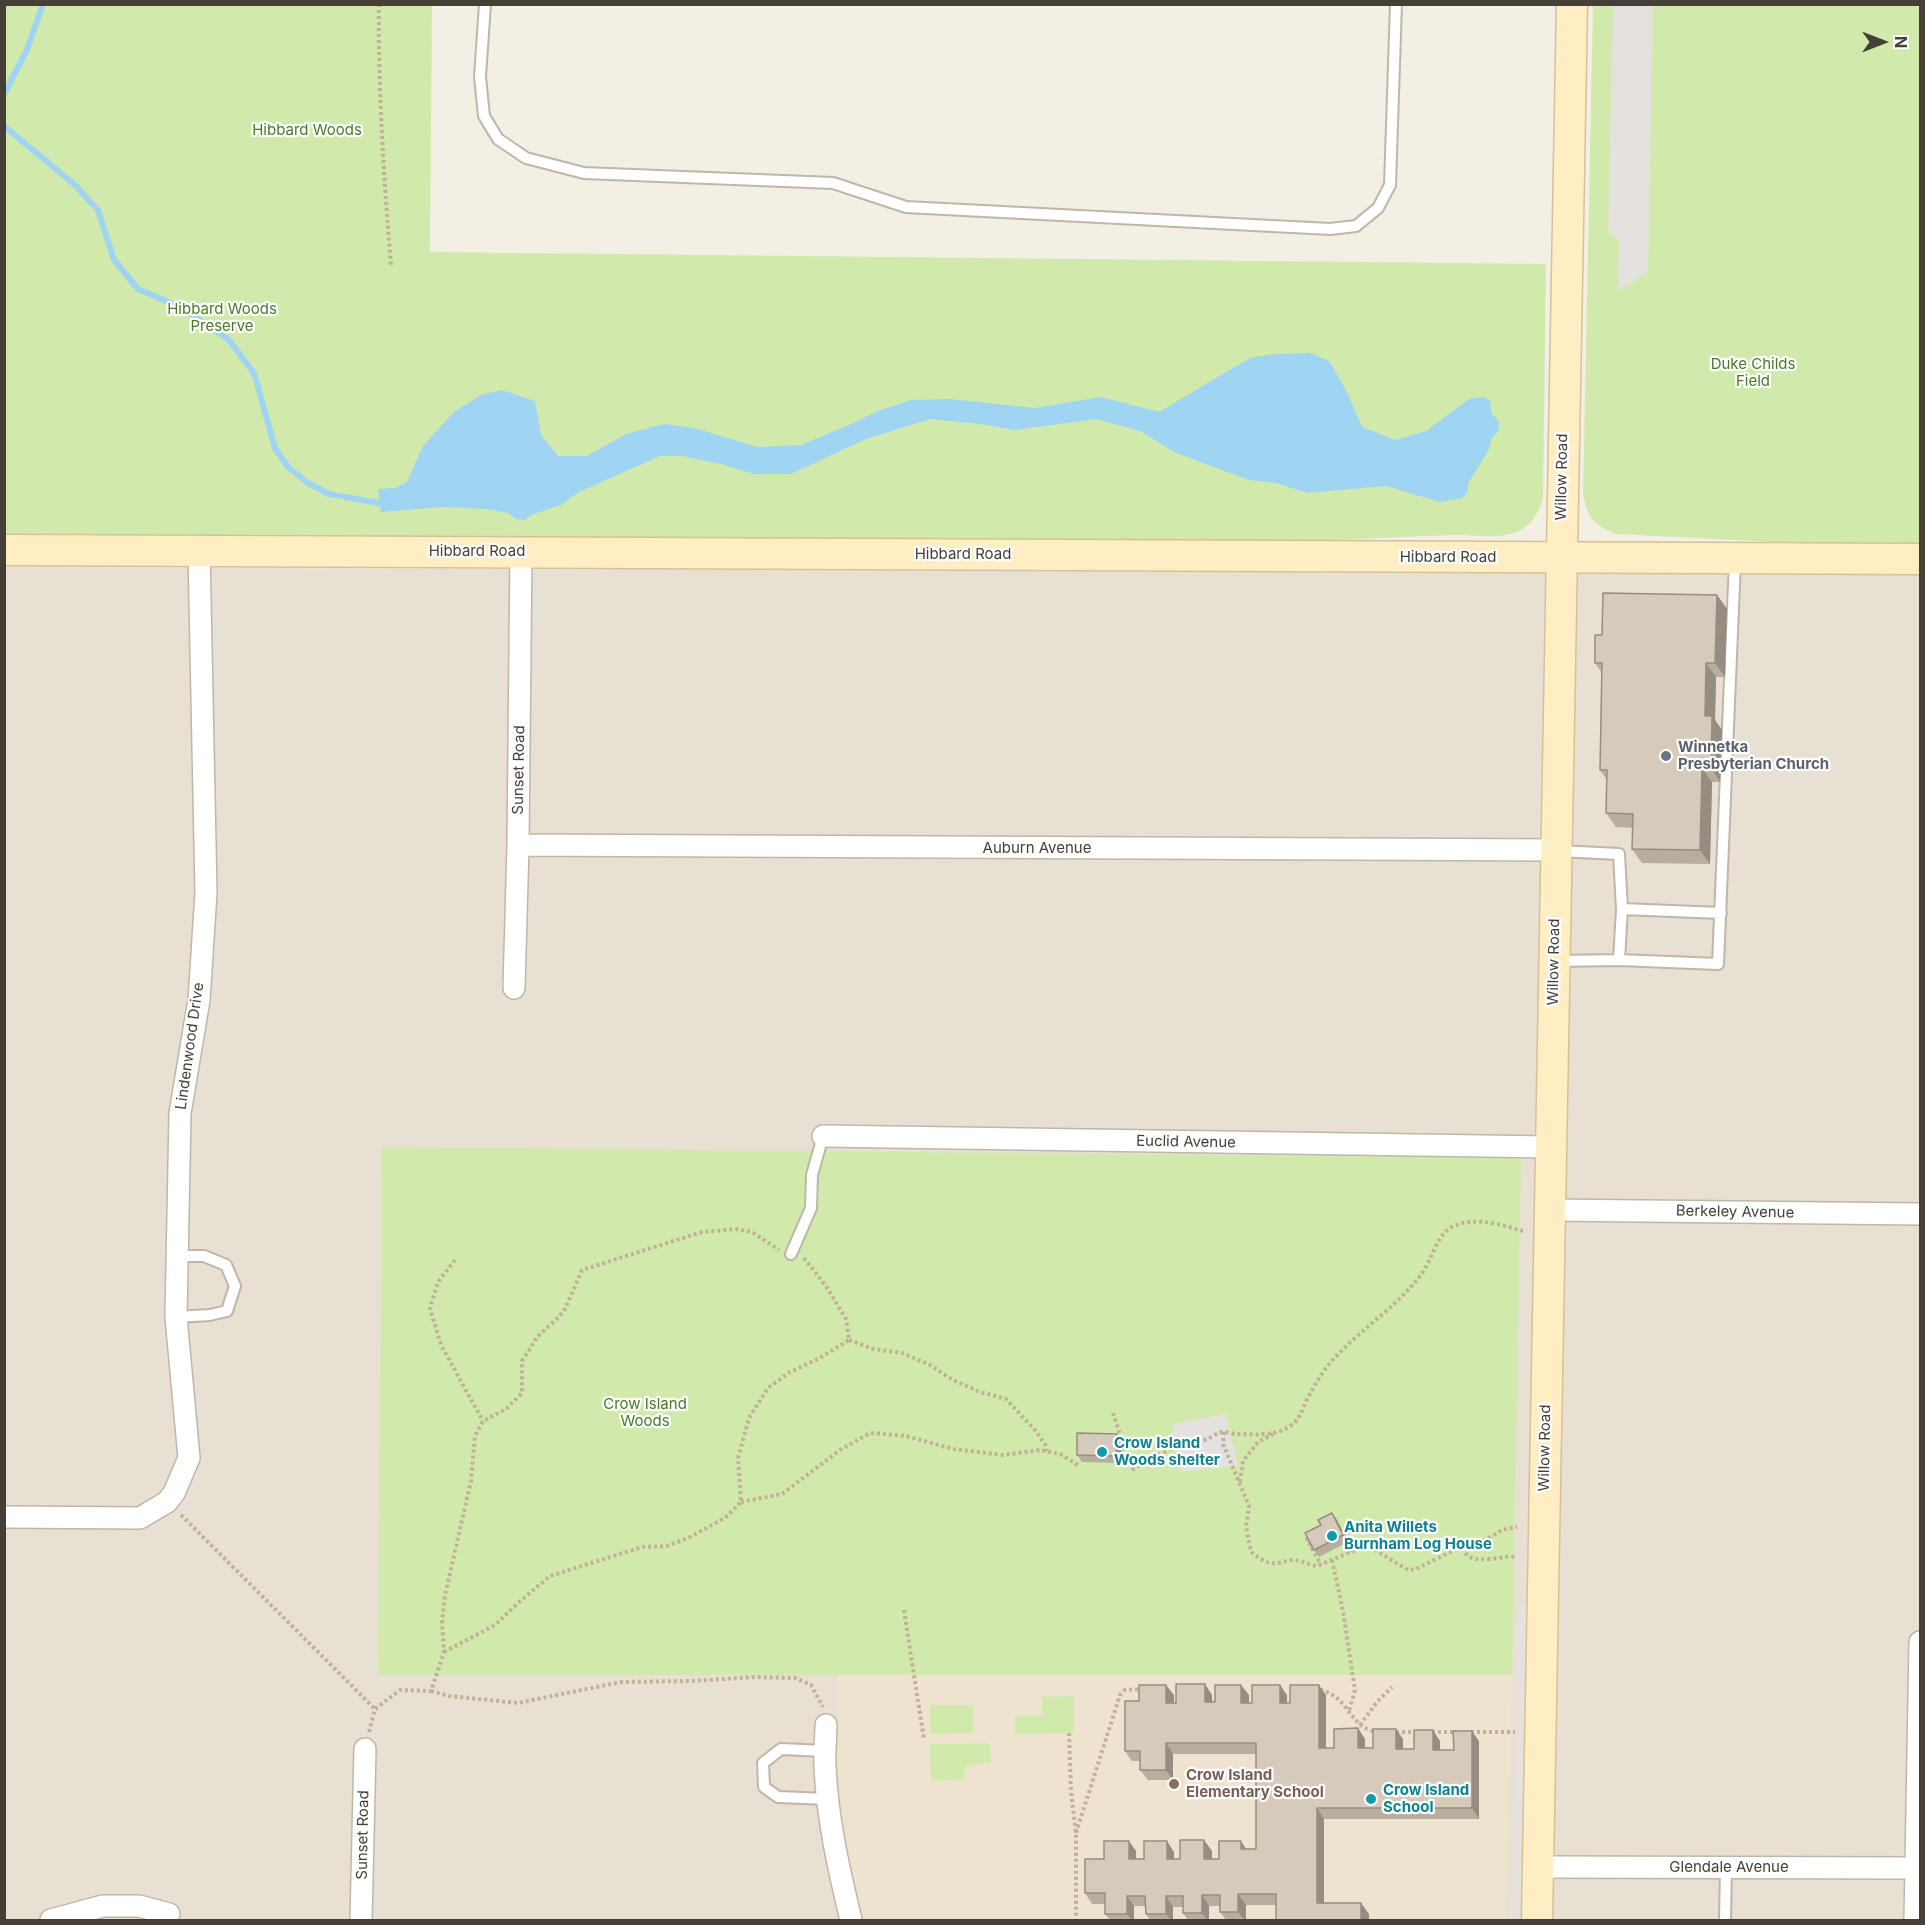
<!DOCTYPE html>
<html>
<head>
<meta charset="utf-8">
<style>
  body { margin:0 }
  #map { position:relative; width:1925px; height:1925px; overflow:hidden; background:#f3efe5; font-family:Inter,sans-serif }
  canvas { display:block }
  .frame { position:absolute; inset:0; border:6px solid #463f35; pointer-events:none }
  .north { position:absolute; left:1853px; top:12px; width:60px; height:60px; -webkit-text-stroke:4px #fff; paint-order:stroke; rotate:90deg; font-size:16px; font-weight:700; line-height:24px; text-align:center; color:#463f35 }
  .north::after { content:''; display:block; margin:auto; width:21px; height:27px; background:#463f35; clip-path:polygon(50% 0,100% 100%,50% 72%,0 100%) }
</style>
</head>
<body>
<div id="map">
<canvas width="1925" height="1925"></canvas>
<div class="frame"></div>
<div class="north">N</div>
</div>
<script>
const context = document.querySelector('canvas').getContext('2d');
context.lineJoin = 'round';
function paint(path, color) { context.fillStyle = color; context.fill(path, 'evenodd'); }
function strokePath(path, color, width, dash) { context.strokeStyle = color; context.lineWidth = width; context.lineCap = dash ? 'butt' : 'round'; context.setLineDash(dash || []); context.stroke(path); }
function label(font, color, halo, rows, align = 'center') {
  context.font = font + ' Inter,sans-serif'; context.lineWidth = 4.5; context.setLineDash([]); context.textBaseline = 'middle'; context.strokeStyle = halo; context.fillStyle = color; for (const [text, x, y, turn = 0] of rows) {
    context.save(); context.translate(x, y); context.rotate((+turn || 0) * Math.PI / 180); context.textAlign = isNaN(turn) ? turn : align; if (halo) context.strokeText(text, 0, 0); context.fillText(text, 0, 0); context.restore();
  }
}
const residential = new Path2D(`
  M5,567l1915,8v1345h-1915z`);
const education = new Path2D(`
  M837,1675h675l-6,245h-644l-17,-71 -5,-44 -3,-43z`);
const green = new Path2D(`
  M4,5h428l-2,247 1116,12 -3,235c-5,15 -13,29 -29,34 -17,6 -38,2 -55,2 -48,1 -96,4 -144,6l-1310,-7z
  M1593,5h327v539l-127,-1 -177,-9c-24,-11 -27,-13 -33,-40z
  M382,1147l1139,11 -9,517h-1134z
  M1074,1696v37l-59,1v-18l27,-1v-18z
  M930,1705h43v28l-43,1z
  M989,1743l2,19 -26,4 -1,13 -33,2 -1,-37z`);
const parking = new Path2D(`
  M1613,5h40l-5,268 -30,17 1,-49 -11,-9z
  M1226,1414l12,52 -57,6 -9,-48z
  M1530,1600l-5,320h-11l5,-314z`);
const water = new Path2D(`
  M1310,353l19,8 16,27 17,39 34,13 30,-9 43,-32 13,-2 8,3 2,14 7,7 -1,11 -6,5 -4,14 -20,33v8l-6,6 -22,4 -54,-16 -79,7 -31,-10 -27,-3 -73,-27 -36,-22 -44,-12 -81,11 -35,-6 -50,-5 -64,20 -75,35h-37l-33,-10 -39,-8h-22l-81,36 -18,13 -30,10 -6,5 -9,-1 -8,-6 -20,-4 -47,-2 -60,5 -3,-23 17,-1 12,-6 16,-36 31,-34 27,-17 21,-5 33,11 6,34 17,21h29l39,-22 38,-10 30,4 64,19 43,-2 48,-20 29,-14 33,-11 38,-1 86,9 66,-11 58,15 91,-54 25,-4z`);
const stream = new Path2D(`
  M4,94l23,-44 16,-46
  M4,126l71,59 23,25 16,50 24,29 44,19 47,32 25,33 21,75 13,19 20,16 21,11 50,9h5`);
const path = new Path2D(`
  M379,4c-1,88 5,175 12,262
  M455,1260l-17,22 -8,26 11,37 42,76
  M849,1340l24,9 29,4 28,12 23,15 27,12 26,7 29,31 10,14 2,7
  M1113,1413l11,34 1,18
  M1224,1432l-1,12 26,62 -3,21 5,25c8,6 16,13 27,11 5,-1 10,-3 15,-3 9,0 15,5 24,6l46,-19 9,1 36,22 8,-1 38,-19 31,-10 17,-10 15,-3
  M1132,1470c18,-12 36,-21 57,-27 6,-2 13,-2 18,-4 6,-2 10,-7 17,-7 4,0 9,2 13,2 19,1 43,2 57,-11 7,-7 9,-15 13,-24 6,-11 12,-21 19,-31 28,-35 67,-57 94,-92 13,-16 16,-44 36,-51 22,-8 46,0 67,6
  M1240,1482l3,-21 15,-19 15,-8
  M741,1502l41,-8 58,-44 30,-17 36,3 47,13 50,6 37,-5 20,4 18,11
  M181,1515l194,194
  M1462,1548c2,2 4,6 6,8 11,8 35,-1 49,1
  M1313,1549l-5,-11 -1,1 14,26
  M1352,1552l-7,-23 10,-2 6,6
  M1332,1560l11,51 12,79 -6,21
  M904,1610l20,130
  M444,1652l51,-27 23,-22 32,-27 92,-29 25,-1 21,-8 37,-20 16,-16 -3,-44 11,-40 19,-30 22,-16 28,-13 31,-19 -3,-21 -20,-33 -23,-29
  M1320,1690c29,6 28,36 56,42
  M431,1691l18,5 69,7 103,-21 71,-1 63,-4 40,1 16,7 12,22
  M1360,1725l17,-23 15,-15
  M369,1732l6,-23 25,-19 31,1 13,-39 -2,-29 3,-28 26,-114 4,-45 8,-15 23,-12 16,-16v-32l16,-25 21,-19 6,-8 17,-39 120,-38 34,-3 16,3 27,18
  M1396,1732h22
  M1432,1732h25
  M1471,1732h44
  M1069,1733l2,59 5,41v87
  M1076,1833l44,-138 5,-5 19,-1`);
const lane = new Path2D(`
  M485,4l-5,73 4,39 14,23 28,19 58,15 249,10 73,24 424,22 26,-3 22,-18 12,-23 6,-181
  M1558,851l61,3 3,55 99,4
  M1622,909l-3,51 99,4 17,-403
  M1557,961l62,-1
  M791,1254l20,-46 1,-33 11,-39
  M176,1317l34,-2 17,-4 8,-25 -9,-21 -22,-9h-27
  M825,1751l-44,-2 -18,14 1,24 14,10 50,2
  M1725,1920l1,-53`);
const street = new Path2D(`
  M518,845l1038,5
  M514,988l4,-143 3,-294
  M823,1136l727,11
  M1549,1210l371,4
  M4,1517l136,1 27,-16 7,-9 15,-35 -13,-141 4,-204 19,-113 7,-107 -7,-342
  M826,1725c0,13 -2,27 -1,41 2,52 14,104 26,154
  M1538,1867l382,1
  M51,1920l52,-14h36l30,8
  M361,1920l4,-171
  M1915,1920l5,-278`);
const secondary = new Path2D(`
  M4,550l1916,9
  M1537,1920l35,-1916`);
const wall = new Path2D(`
  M1717,595l10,14 -2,68h-9l-1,43 7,10 -2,52h-8l-2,82 -68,-1 -10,-14 1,-21 -17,-1 -10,-14 1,-33 -7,-10 2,-97 -7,-10 7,-28z
  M1117,1434l5,7 -1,22 -39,-1 -5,-7z
  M1332,1513l5,7 11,22 -29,15 -5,-7 7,-25z
  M1174,1695v8l38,-8v7l37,-7v8h3l35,-8v8h3l36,-8v53h8l31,-9v9h8l30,-9v10h11l26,-8v9h14l25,-9v78h-155v84l45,11v6l-93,-15h-30v15h-20l-6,-8v-6h-11v14h-21l-5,-7v-6h-10v13h-23l-4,-6 -1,-8h-11v14h-24l-5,-6v-10h-13l-7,-11 19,-34 32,-8v8h8l30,-7v7h6l32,-8v8h7l27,-10h10v-95h-83v26h-25l-8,-10v-9h-8l-7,-10 14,-50z`);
const shadedWall = new Path2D(`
  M1717,595l10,14 -2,68 -10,-14z
  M1706,663l10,14 -1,43 7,10 -2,52 -9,-14 -6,-52z
  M1702,768l10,14 -2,82 -10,-14z
  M1117,1434l5,7 -1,22 -5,-7z
  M1332,1513l5,7 11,22 -5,-7z
  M1205,1684l7,11v17l-7,-10z
  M1166,1685l8,10v18l-8,-10z
  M1241,1685l8,10v19l-8,-11z
  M1280,1685l7,10v18l-7,-10z
  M1319,1685l7,10v63l-7,-10z
  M1358,1728l7,11v20l-7,-11z
  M1396,1729l7,10v21l-7,-11z
  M1433,1730l7,11v20l-7,-11z
  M1472,1731l7,10v78l-7,-11z
  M1166,1743l7,11v26l-7,-10z
  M1317,1808l7,11v95l-7,-11z
  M1204,1840l8,11v19l-8,-11z
  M1129,1841l7,10v19l-7,-11z
  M1167,1841l7,11v18l-7,-11z
  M1241,1841l7,11 -7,-3z
  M1238,1894l8,11v15h-2l-6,-8z
  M1202,1895l7,11v14h-2l-5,-7z
  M1127,1896l7,10v14h-2l-5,-6z
  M1166,1896l7,11v13h-2l-5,-6z
  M1361,1903l8,11v6h-8z`);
const building = new Path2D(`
  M1603,593l114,2 -2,68h-9l-1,53h7l-1,52h-9l-2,82 -68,-1 1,-35 -27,-1 1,-43h-7l2,-107h-7v-28h7z
  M1077,1433l40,1 -1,22 -39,-1z
  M1332,1513l11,22 -29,15 -9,-17 16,-8 -3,-5z
  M1176,1684h29v18h10v-17h26v18h11v-18h28v18h10v-18h29v63h15v-19l24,-1v20h15v-19h23v20h18v-19h19v20h21l-1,-19h19v77h-155v95h44v17h-85v-26h-38v18h-18v-17h-18v18h-19v-17h-17v18h-20l-1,-18h-18v18h-22v-21h-20v-34h19v-18h25v18h15v-18h23v18h13v-19h24v19h15v-18h22v8h15v-106h-90v27h-26v-19h-15v-50h14v-16h27v18h10z`);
const markers = [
  [1666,756,6,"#6b7280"],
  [1102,1452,6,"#0f9aa8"],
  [1332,1536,6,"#0f9aa8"],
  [1174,1784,6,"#8d6e63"],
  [1371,1799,6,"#0f9aa8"]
];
const parkNames = [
  ["Hibbard Woods",307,130],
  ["Hibbard Woods",222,309],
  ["Preserve",222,326],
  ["Duke Childs",1753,364],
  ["Field",1753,381],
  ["Crow Island",645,1404],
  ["Woods",645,1421]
];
const streetNames = [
  ["Willow Road",1562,477,-89],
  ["Hibbard Road",477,551],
  ["Hibbard Road",963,554],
  ["Hibbard Road",1448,557],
  ["Sunset Road",519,770,-89],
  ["Auburn Avenue",1037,848],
  ["Willow Road",1554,962,-89],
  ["Lindenwood Drive",190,1046,-82],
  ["Euclid Avenue",1186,1142,1],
  ["Berkeley Avenue",1735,1212,1],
  ["Willow Road",1545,1448,-89],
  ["Sunset Road",363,1835,-89],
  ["Glendale Avenue",1729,1867]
];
const worshipNames = [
  ["Winnetka",1678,747],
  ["Presbyterian Church",1678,764]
];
const cultureNames = [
  ["Crow Island",1114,1443],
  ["Woods shelter",1114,1460],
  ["Anita Willets",1344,1527],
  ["Burnham Log House",1344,1544],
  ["Crow Island",1383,1790],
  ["School",1383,1807]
];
const educationNames = [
  ["Crow Island",1186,1775],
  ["Elementary School",1186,1792]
];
paint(residential, '#e8e0d3');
paint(education, '#ede3cf');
paint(green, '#d1eaac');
paint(parking, '#e4e1de');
paint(water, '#9fd4f3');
strokePath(stream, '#9fd4f3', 6);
strokePath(lane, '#bfb6a8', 14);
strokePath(street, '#bfb6a8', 24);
strokePath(secondary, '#d6c193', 33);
strokePath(path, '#c2b198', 4, [3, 3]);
strokePath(lane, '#fff', 10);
strokePath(street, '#fff', 21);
strokePath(secondary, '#ffeec4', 30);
paint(wall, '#b8aea0');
paint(shadedWall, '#968d82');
paint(building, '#d6caba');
strokePath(building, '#968d82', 1.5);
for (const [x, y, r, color] of markers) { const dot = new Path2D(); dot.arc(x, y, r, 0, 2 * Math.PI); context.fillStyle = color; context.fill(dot); strokePath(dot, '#fff', 2); }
label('15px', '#497a25', '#fff', parkNames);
label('15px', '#463f35', '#fff', streetNames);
label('bold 15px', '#5b616d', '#fff', worshipNames, 'left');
label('bold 15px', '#0d838f', '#fff', cultureNames, 'left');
label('bold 15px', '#785e54', '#fff', educationNames, 'left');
</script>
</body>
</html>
